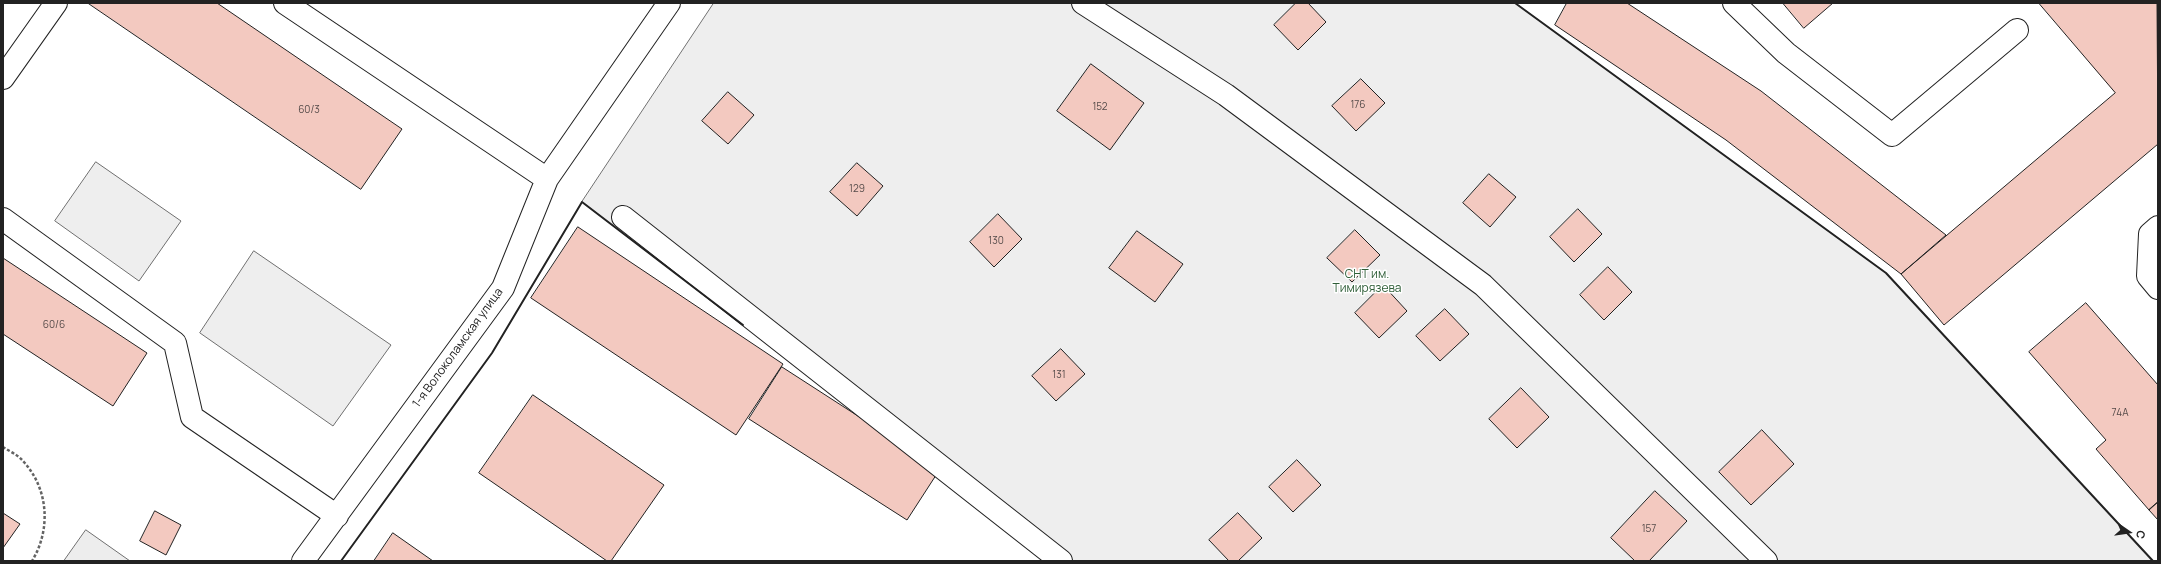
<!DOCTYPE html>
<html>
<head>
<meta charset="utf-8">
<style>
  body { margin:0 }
  #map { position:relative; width:2161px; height:564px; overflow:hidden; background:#fff; font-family:Manrope,sans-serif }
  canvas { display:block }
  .frame { position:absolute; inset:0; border:4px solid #222; pointer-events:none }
  .north { position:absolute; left:2109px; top:512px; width:40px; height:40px; -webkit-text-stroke:3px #fff; paint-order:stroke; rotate:103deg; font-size:11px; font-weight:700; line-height:16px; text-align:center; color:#222 }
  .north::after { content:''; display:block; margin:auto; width:14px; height:18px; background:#222; clip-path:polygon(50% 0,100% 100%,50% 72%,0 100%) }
</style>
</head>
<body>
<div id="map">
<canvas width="2161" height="564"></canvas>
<div class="frame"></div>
<div class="north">С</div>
</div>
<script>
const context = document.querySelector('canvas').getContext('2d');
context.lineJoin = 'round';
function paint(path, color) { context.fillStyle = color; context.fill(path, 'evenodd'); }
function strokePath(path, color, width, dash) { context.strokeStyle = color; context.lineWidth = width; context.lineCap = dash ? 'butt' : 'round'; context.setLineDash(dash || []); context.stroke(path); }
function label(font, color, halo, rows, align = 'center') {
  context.font = font + ' Manrope,sans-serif'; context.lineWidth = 3; context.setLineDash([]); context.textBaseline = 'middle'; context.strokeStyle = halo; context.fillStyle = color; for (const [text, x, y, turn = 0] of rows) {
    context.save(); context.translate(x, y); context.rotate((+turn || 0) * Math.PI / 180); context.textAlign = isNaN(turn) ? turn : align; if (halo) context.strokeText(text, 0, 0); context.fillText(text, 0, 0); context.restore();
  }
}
const green = new Path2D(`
  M714,3h801l371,270 267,288h-1101l-470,-359z
  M96,162l85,59 -42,60 -84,-60z
  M254,251l137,94 -58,81 -133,-93z`);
const parking = new Path2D(`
  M86,530l44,31h-66z`);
const building = new Path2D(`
  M88,3h129l185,126 -41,60z
  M1296,3h12l18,19 -28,28 -24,-25z
  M1567,3h60l134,88 185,144 -45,39 -175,-134 -171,-115z
  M1783,3h50l-29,25z
  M2039,3h118l1,141 -214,181 -43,-51 214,-181z
  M1091,64l53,39 -34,47 -53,-39z
  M1361,79l24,24 -29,28 -24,-25z
  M728,92l26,23 -26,29 -26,-23z
  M857,163l26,23 -26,30 -27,-24z
  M1489,174l27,23 -26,30 -27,-24z
  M1578,209l24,25 -28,28 -24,-25z
  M998,214l24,25 -28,28 -24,-25z
  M578,227l205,137 -47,71 -205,-137z
  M1355,230l25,25 -28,27 -25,-24z
  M1137,231l46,33 -28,38 -46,-34z
  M3,258l144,95 -34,53 -110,-72z
  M1608,267l24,25 -28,28 -24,-25z
  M1383,285l24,26 -28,27 -24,-25z
  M2086,303l72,82v117l-9,8 -53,-61 10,-9 -77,-88z
  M1445,309l24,25 -29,27 -24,-25z
  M1061,349l24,25 -29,27 -24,-25z
  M782,367l158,102 -33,51 -158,-101z
  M1521,388l28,29 -32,31 -28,-29z
  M533,395l131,90 -53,76h-4l-128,-88z
  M1762,430l32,34 -43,41 -32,-33z
  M1297,460l24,25 -28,27 -24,-25z
  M1655,491l32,30 -38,40h-14l-24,-23z
  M2158,502v18l-9,-10z
  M155,511l26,14 -15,30 -26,-14z
  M3,513l17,11 -17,24z
  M1238,513l24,25 -24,23h-9l-20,-21z
  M393,533l40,28h-59z`);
const path = new Path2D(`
  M3,447c6,4 15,8 20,14 26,28 28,69 9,100`);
const minor = new Path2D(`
  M285,3l262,176
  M1083,3l143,92 257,190 283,276
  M1734,3l52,50 106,82 125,-105
  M3,78l53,-75
  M623,217l438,344
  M3,219l172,124 17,74 145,99
  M2158,227l-8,7 -2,42 10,12
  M303,561l200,-273 44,-109 122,-176`);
const wall = new Path2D(`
  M1515,3l371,270 267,288
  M341,561l151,-208 90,-151 161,123`);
const numberNames = [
  ["176",1358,105],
  ["152",1100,107],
  ["60/3",309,110],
  ["129",857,189],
  ["130",996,241],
  ["60/6",54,325],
  ["131",1059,375],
  ["74А",2120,413],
  ["157",1649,529]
];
const parkNames = [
  ["СНТ им.",1367,275],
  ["Тимирязева",1367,289]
];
const streetNames = [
  ["1-я Волоколамская улица",458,348,-54]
];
paint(green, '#eee');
strokePath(green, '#6f6f6f', 1);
paint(parking, '#ededed');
strokePath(parking, '#6f6f6f', 1);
paint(building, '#f3c9c0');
strokePath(building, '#222', 1);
strokePath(minor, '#222', 24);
strokePath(path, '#646464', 2.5, [3, 2]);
strokePath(minor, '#fff', 22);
strokePath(wall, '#222', 2);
label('10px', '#564c4a', null, numberNames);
label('12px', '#2f5e38', '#fff', parkNames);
label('12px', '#222', '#fff', streetNames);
</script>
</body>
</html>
